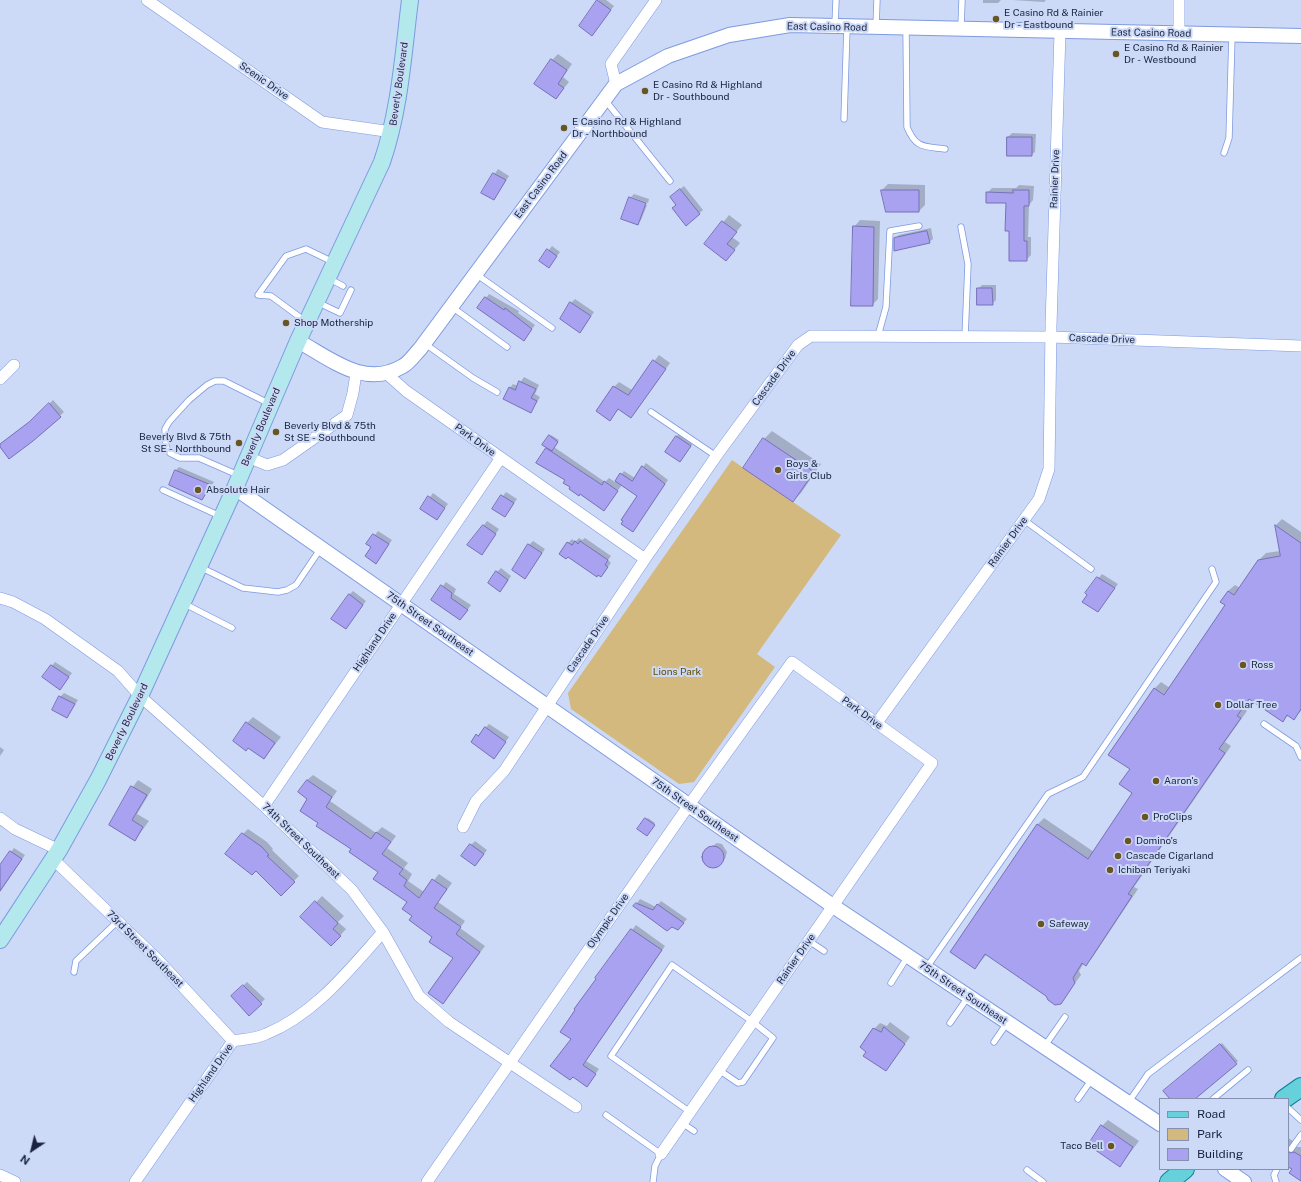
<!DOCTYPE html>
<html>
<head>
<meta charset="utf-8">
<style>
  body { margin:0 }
  #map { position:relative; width:1301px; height:1182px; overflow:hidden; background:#ccd9f7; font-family:"Public Sans",sans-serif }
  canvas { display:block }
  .legend { position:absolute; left:1159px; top:1098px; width:130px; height:72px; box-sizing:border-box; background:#ccd9f7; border:1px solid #8490ad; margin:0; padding:5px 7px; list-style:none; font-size:12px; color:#19233f }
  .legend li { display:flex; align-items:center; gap:8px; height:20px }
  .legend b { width:20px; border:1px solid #8490ad }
  .north { position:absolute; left:12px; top:1130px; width:40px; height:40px; -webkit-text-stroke:3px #ccd9f7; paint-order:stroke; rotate:215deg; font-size:11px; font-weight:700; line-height:16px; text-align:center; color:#19233f }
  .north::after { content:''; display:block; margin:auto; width:14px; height:18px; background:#19233f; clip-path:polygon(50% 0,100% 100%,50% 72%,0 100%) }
</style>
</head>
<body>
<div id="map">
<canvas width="1301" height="1182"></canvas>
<ul class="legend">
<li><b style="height:5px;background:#67d1db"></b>Road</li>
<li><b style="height:11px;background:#d3b97d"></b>Park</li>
<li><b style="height:11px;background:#a8a2f1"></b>Building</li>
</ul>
<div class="north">N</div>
</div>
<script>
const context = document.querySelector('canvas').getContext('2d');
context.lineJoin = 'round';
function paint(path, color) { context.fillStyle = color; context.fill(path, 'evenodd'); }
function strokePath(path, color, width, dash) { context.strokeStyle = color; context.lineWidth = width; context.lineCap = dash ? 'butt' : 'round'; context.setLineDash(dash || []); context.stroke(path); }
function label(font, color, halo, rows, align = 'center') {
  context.font = font + ' "Public Sans",sans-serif'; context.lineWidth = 4; context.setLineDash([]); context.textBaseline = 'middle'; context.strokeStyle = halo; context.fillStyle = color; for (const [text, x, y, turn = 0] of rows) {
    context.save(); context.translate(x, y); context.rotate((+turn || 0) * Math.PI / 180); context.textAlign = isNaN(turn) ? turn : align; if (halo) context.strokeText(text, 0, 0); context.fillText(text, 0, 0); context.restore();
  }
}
const green = new Path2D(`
  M732,460l109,75 -84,119 18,13 -81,115 -15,2 -108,-75 -3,-16z`);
const shadow = new Path2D(`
  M599,0h7l8,6 -22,28z
  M983,0h18l-3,3h-15z
  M1012,0h34l-2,2z
  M558,54l14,10 -9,13 6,5 -13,16 -4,-38z
  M1012,133l24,1 -1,18 -4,3 -23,-18z
  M498,169l11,7 -15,23 -11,-7z
  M888,184l37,1v20l-6,6h-32l-5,-21z
  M1019,185l15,1 -1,14 -4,5 -1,32h3v18l-5,5 -16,-30 -3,-28 -20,-9 5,-5h24z
  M684,186l19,24 -17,14 -11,-31z
  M634,194l15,5 -1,4 -17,-6z
  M631,197v2l16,6 -6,15 -3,4 -8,-26z
  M729,215l13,10 -10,12 8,6 -14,17 -20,-16z
  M860,220l20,1 -2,78 -6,6 -18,-78z
  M931,228l2,11 -4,3 -34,-3 4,-4z
  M552,246l8,6 -11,14 -9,-5z
  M982,285h14v15l-4,4 -14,-15z
  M489,294l30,17 -1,2 17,12 -11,14 -38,-41z
  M575,299l19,13 -11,16 -12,-25z
  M659,355l11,8 -34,48 -5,6 -12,-9 -9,11 4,-32 5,-5 13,8z
  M524,377l15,8 -4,9 5,3 -9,15 -21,-24 3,-4 5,2z
  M53,400l11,12 -32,29 -32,4 34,-26z
  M772,431l49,33 -20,29 -8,8 -49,-33 20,-29z
  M680,433l14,9 -11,15 -7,-20z
  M551,435l8,5 -5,7 51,35 4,-4 6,4 9,-11 11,7 11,-15 22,17 -32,47 2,-31 -16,-11 -18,24 -33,-22 -24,-38z
  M179,467l35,15 -13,17 -25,-29z
  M506,492l11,7 -12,17 -12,-7z
  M433,493l15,11 -11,14 -16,-9z
  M1282,519l19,13v179l-7,7 -5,-3 -7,6 -32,-22 -7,9 4,3 -22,31 6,4 -97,141 4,2 -46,69 -6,6 -2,-1 -5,8 2,4 -21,28 -73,-49 -12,14 62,-143 7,-7 50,34 40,-59 -3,-24 -21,-15 45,-66 6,-6 9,6 56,-83 2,-14 7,-6 5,3 19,-28 7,-7 14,-2 -4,-26z
  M487,521l12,8 -14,21 -16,-5z
  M378,531l14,9 -13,19 -7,-12 -4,-3z
  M579,538l3,2 3,-2 26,18 -3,4 3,3 -10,13 -33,-33 4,-4 3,3z
  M533,541l12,8 -20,29 4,-33z
  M501,568l10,8 -7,11 -7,-15z
  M1102,574l16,10 -20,27 -12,-18z
  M446,582l10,7 -2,5 17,11 -7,10 -32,-15z
  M353,591l13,10 -17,23v-29z
  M55,662l17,11 -12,16 -17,-12z
  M64,693l14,7 -11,17 -7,-20z
  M253,717l28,20 -17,21 -16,-11 -1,-24z
  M489,724l20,13 -12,17 -25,-12z
  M0,747l4,3 -4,6z
  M313,775l24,16 -7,10 46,32 6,-6 14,9 -9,12 21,15 -4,5 8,6 -4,7 16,11 15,-18 13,9 -14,19 27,19 -5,7 25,18 -42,57 12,-45 -41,-42 -5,-14 -30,-30 -26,-24 -33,-25 -11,-24 -2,-19z
  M138,780l14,9 -15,25 12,7 -14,19 -11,-41z
  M648,818l7,5 -7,10 -2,-14z
  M248,829l19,13 6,7 -1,1 27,26 -18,18 -38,-60z
  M475,841l12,9 -8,11 -8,-16z
  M717,843l5,1 5,8 -2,7 -10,8 -6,-1 -6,-8 1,-6z
  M14,848l11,7 -25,37v-25z
  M322,896l22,20 -6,6 8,7 -9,10 -35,-22z
  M640,899l16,8 5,-6 26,18 -5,6 -47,-19z
  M636,925l29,21 -79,115 13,8 -12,16 -14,-46 24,-60 -1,-1z
  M247,982l18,17 -16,16 -17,-19z
  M890,1022l20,15 -24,33 -12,-41 6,-6 7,3z
  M1222,1043l16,18 -45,38h-22l-7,-8z
  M1108,1120l31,21 -19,25 -18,-40z
  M1288,1138l5,3 2,6h6v33l-13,-20z`);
const building = new Path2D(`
  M597,0l14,10 -19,26 -13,-10z
  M551,59l16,11 -9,14 6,4 -8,11 -22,-15z
  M1007,137h25v19h-25z
  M493,173l13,7 -12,20 -13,-7z
  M680,189l20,25 -14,12 -14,-18 4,-3 -6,-8z
  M881,190h38v22h-33z
  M1013,190h16v16h-5v35h3v20h-18v-30h-4l1,-28h-20v-11l27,1z
  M629,197l17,6 -8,22 -17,-6z
  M722,221l15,11 -10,12 8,6 -9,11 -22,-17z
  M853,226l21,1 -1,79h-22z
  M927,231l3,12 -36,8v-13z
  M547,249l10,7 -8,12 -10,-7z
  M977,288h15l1,17h-16z
  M485,297l19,13 1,-2 27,21 -8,12 -47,-33z
  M570,302l21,14 -11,17 -20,-14z
  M653,360l13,9 -35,49 -13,-9 -8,12 -14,-10 17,-25 15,9z
  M519,381l17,8 -5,9 6,3 -6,12 -28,-14 6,-12 6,3z
  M49,403l12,14 -28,24 -24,18 -9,-12v-3l29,-22z
  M549,435l9,7 -6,9 -10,-6z
  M676,436l15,10 -11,16 -15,-10z
  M763,438l51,34 -21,30 -50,-34z
  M546,448l56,37 2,-4 14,10 -14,20 -24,-17 -1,2 -10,-7 1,-2 -7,-4 2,-3 -29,-17z
  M642,466l23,18 -32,48 -12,-8 2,-3 -2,-1 16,-24 -22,-15 5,-8 12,8z
  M175,470l36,15 -9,15 -33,-15z
  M501,495l13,8 -9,14 -13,-8z
  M428,496l17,12 -8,12 -17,-11z
  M483,525l13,9 -14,21 -15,-10z
  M1275,525l26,18v166l-7,11 -7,-5 -4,7 -34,-23 -12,17 4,2 -22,31 6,4 -97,141 4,2 -46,70 -4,-3 -9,15 2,5 -14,21 -6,1 -7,-5 -2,-4 -61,-42 -10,15 -25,-17 87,-128 51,35 44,-66 -13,-9 11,-15 -22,-14 46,-67 10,7 61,-90 -5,-3 8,-11 6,4 24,-35 22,-4z
  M373,534l16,10 -13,20 -11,-8 6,-9 -5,-3z
  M575,541l3,3 2,-3 28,19 -3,5 3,2 -7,10 -3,-2 -1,2 -29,-20 -2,2 -7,-5 8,-12 5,3z
  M528,544l14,9 -17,26 -13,-9z
  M496,571l12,9 -8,12 -12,-9z
  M1097,577l18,11 -17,24 -16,-10 5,-7 -2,-2z
  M441,585l11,8 -1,5 17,12 -8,10 -29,-20z
  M349,594l14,11 -17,24 -15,-10z
  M51,665l18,12 -9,13 -18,-13z
  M59,696l16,8 -8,14 -15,-8z
  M246,722l29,21 -11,16 -16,-11 -2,3 -13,-10z
  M485,727l21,15 -12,17 -23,-17 5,-8 2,2z
  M307,780l25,17 -6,10 45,32 5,-7 15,10 -9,12 21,15 -4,5 8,6 -3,6 15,12 13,-19 15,10 -13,19 27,19 -5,7 24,18 -37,52 -15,-11 25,-35 -24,-16 3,-5 -23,-17 3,-4 -10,-7 5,-7 -34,-23 5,-7 -29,-20 2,-3 -35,-23 2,-3 -18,-12 7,-12 -9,-7z
  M131,786l16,9 -15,25 11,7 -8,14 -26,-16z
  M645,818l10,7 -8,11 -10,-7z
  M242,833l20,14 7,8 -2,1 28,26 -14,14 -25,-25 -4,4 -27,-21z
  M470,844l14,10 -9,12 -14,-10z
  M702 857a11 11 0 1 1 22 0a11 11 0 1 1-22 0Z
  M10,851l12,8 -22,32v-26z
  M315,901l23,22 -5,6 8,7 -10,10 -31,-29z
  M636,903l17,7 4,-6 27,19 -6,7 -6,-3 -5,4 -34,-25z
  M631,929l31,21 -79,115 13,9 -9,13 -14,-10 -3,3 -20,-14 21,-27 -11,-7 15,-22 -1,-1 22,-30 -1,-1z
  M243,985l19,19 -13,12 -18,-20z
  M884,1027l21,17 -19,27 -23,-15 3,-4 -6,-5 13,-19 8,4z
  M1220,1044l17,20 -42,35h-25l-7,-8z
  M1101,1125l32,22 -13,20 -32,-22z
  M1288,1152l3,1 3,-1 7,4v25l-12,-8 3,-4 -4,-2z`);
const service = new Path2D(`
  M835,26l1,-26
  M876,27l1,-27
  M961,27l1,-27
  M906,28l1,99c9,22 17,19 38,22
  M605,100l65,81
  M844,119l3,-92
  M1224,153l5,-15 3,-103
  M961,227l7,37 -3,73
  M476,274l76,54
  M328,278l15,8
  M317,302l23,11 11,-23
  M452,307l55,40
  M305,321l-34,-25 -13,-1 28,-39 20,-7 27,13
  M878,336l8,-29 4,-76 29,-5
  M424,343l49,35 24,14
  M651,412l65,44
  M238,475l-39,-17h-19l-10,-5 -4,-6 -1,-18 4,-7 20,-22 18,-15 8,-4h9l46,23
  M163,490l57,26
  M1024,520l67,49
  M200,567l43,21 35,4 9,-2 9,-5 25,-37
  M183,603l49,25
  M1264,724l32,22 5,11
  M809,941l15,10
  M927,967l121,-173 35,-17 133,-195 -4,-13
  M74,972l2,-11 42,-40
  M891,983l17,-27
  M950,1023l18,-26
  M994,1042l13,-19
  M1044,1047l21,-30
  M1078,1099l14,-20
  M1213,1099l35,-29
  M1128,1103l20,-29 153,-116
  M1288,1108l13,12
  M690,1112l-79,-56 61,-91 81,57 20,16 -30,44 -5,1 -19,-13
  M606,1115l55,39 -6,12 -2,16
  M682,1123l12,8
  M1291,1149l10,-14
  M1027,1170l16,12
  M1276,1182l-2,-7 3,-6`);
const minor = new Path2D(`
  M147,0l175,122 70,10
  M1179,33v-33
  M616,84l-5,-20 45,-64
  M1051,326l9,-294
  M387,374l19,17 239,168
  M0,379l14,-14
  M248,457l19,8 16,-5 64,-45 6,-22 3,-20
  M0,598l13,4 32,17 73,52 22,25 124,110 88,84 31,42 36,64 30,26 127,85
  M876,724l163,-225 10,-30 2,-141
  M264,806l236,-347
  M0,818l15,11 44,21
  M463,827l13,-26 28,-30 141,-212 72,-104 81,-110 13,-9 240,1 250,9
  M54,860l104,100 75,81
  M0,1175l15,7
  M135,1182l98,-141c10,-2 23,-2 33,-7 49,-20 83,-64 117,-102
  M427,1182l262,-377 103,-143 140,101 -271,391`);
const tertiary = new Path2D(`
  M298,341c33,18 67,48 105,25 6,-3 12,-12 17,-17l196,-265 52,-28 61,-21 61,-10 511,11
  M235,488l598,418 327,218
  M1225,1169l19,13`);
const secondary = new Path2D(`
  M0,940l59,-90 39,-70 42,-84 95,-208 63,-147 84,-179c18,-53 21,-106 28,-162`);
const primary = new Path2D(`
  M1284,1099l17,-12
  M1169,1182l16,-13`);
const markers = [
  [996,19,4,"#695523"],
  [1116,54,4,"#695523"],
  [645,91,4,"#695523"],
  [564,128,4,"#695523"],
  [286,323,4,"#695523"],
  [276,432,4,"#695523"],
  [239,443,4,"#695523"],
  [778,470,4,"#695523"],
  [198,490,4,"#695523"],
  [1243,665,4,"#695523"],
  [1218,705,4,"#695523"],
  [1156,781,4,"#695523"],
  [1145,817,4,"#695523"],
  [1128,841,4,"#695523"],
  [1118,856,4,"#695523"],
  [1110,870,4,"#695523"],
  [1041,924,4,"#695523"],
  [1111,1146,4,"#695523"]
];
const poiNames = [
  ["E Casino Rd & Rainier",1004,13],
  ["Dr - Eastbound",1004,25],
  ["E Casino Rd & Rainier",1124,48],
  ["Dr - Westbound",1124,60],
  ["E Casino Rd & Highland",653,85],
  ["Dr - Southbound",653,97],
  ["E Casino Rd & Highland",572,122],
  ["Dr - Northbound",572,134],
  ["Shop Mothership",294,323],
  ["Beverly Blvd & 75th",284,426],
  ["St SE - Southbound",284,438],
  ["Beverly Blvd & 75th",231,437,"right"],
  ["St SE - Northbound",231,449,"right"],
  ["Boys &",786,464],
  ["Girls Club",786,476],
  ["Absolute Hair",206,490],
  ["Ross",1251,665],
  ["Dollar Tree",1226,705],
  ["Aaron's",1164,781],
  ["ProClips",1153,817],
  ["Domino's",1136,841],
  ["Cascade Cigarland",1126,856],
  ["Ichiban Teriyaki",1118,870],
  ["Safeway",1049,924],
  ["Taco Bell",1103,1146,"right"]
];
const streetNames = [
  ["East Casino Road",827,27,1],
  ["East Casino Road",1151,33,1],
  ["Scenic Drive",264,81,35],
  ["Beverly Boulevard",399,84,-82],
  ["Rainier Drive",1055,179,-88],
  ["East Casino Road",541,185,-53],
  ["Cascade Drive",1102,339,2],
  ["Cascade Drive",774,378,-54],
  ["Beverly Boulevard",261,427,-67],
  ["Park Drive",475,440,36],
  ["Rainier Drive",1008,542,-54],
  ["75th Street Southeast",430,624,35],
  ["Highland Drive",375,642,-56],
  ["Cascade Drive",588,644,-56],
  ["Park Drive",862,713,36],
  ["Beverly Boulevard",127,722,-64],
  ["75th Street Southeast",695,810,35],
  ["74th Street Southeast",301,841,44],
  ["Olympic Drive",608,921,-55],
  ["73rd Street Southeast",145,949,45],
  ["Rainier Drive",796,959,-55],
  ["75th Street Southeast",963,993,34],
  ["Highland Drive",211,1073,-55]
];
const parkNames = [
  ["Lions Park",677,672]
];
paint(green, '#d3b97d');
paint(shadow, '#0003');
paint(building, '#a8a2f1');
strokePath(building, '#7770b8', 1);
strokePath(service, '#7e9ae0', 7);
strokePath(minor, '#7e9ae0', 12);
strokePath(tertiary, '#7e9ae0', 16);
strokePath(secondary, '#7e9ae0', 18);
strokePath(primary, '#0a8095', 20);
strokePath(service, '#fff', 5.5);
strokePath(minor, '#fff', 11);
strokePath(tertiary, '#fff', 14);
strokePath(secondary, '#b3e8ed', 16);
strokePath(primary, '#67d1db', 18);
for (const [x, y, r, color] of markers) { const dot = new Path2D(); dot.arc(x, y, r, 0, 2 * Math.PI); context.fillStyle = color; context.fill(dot); strokePath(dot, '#ccd9f7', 1.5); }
label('10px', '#19233f', '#ccd9f7', poiNames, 'left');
label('10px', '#19233f', '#ccd9f7', streetNames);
label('10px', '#624a02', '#ccd9f7', parkNames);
</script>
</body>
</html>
